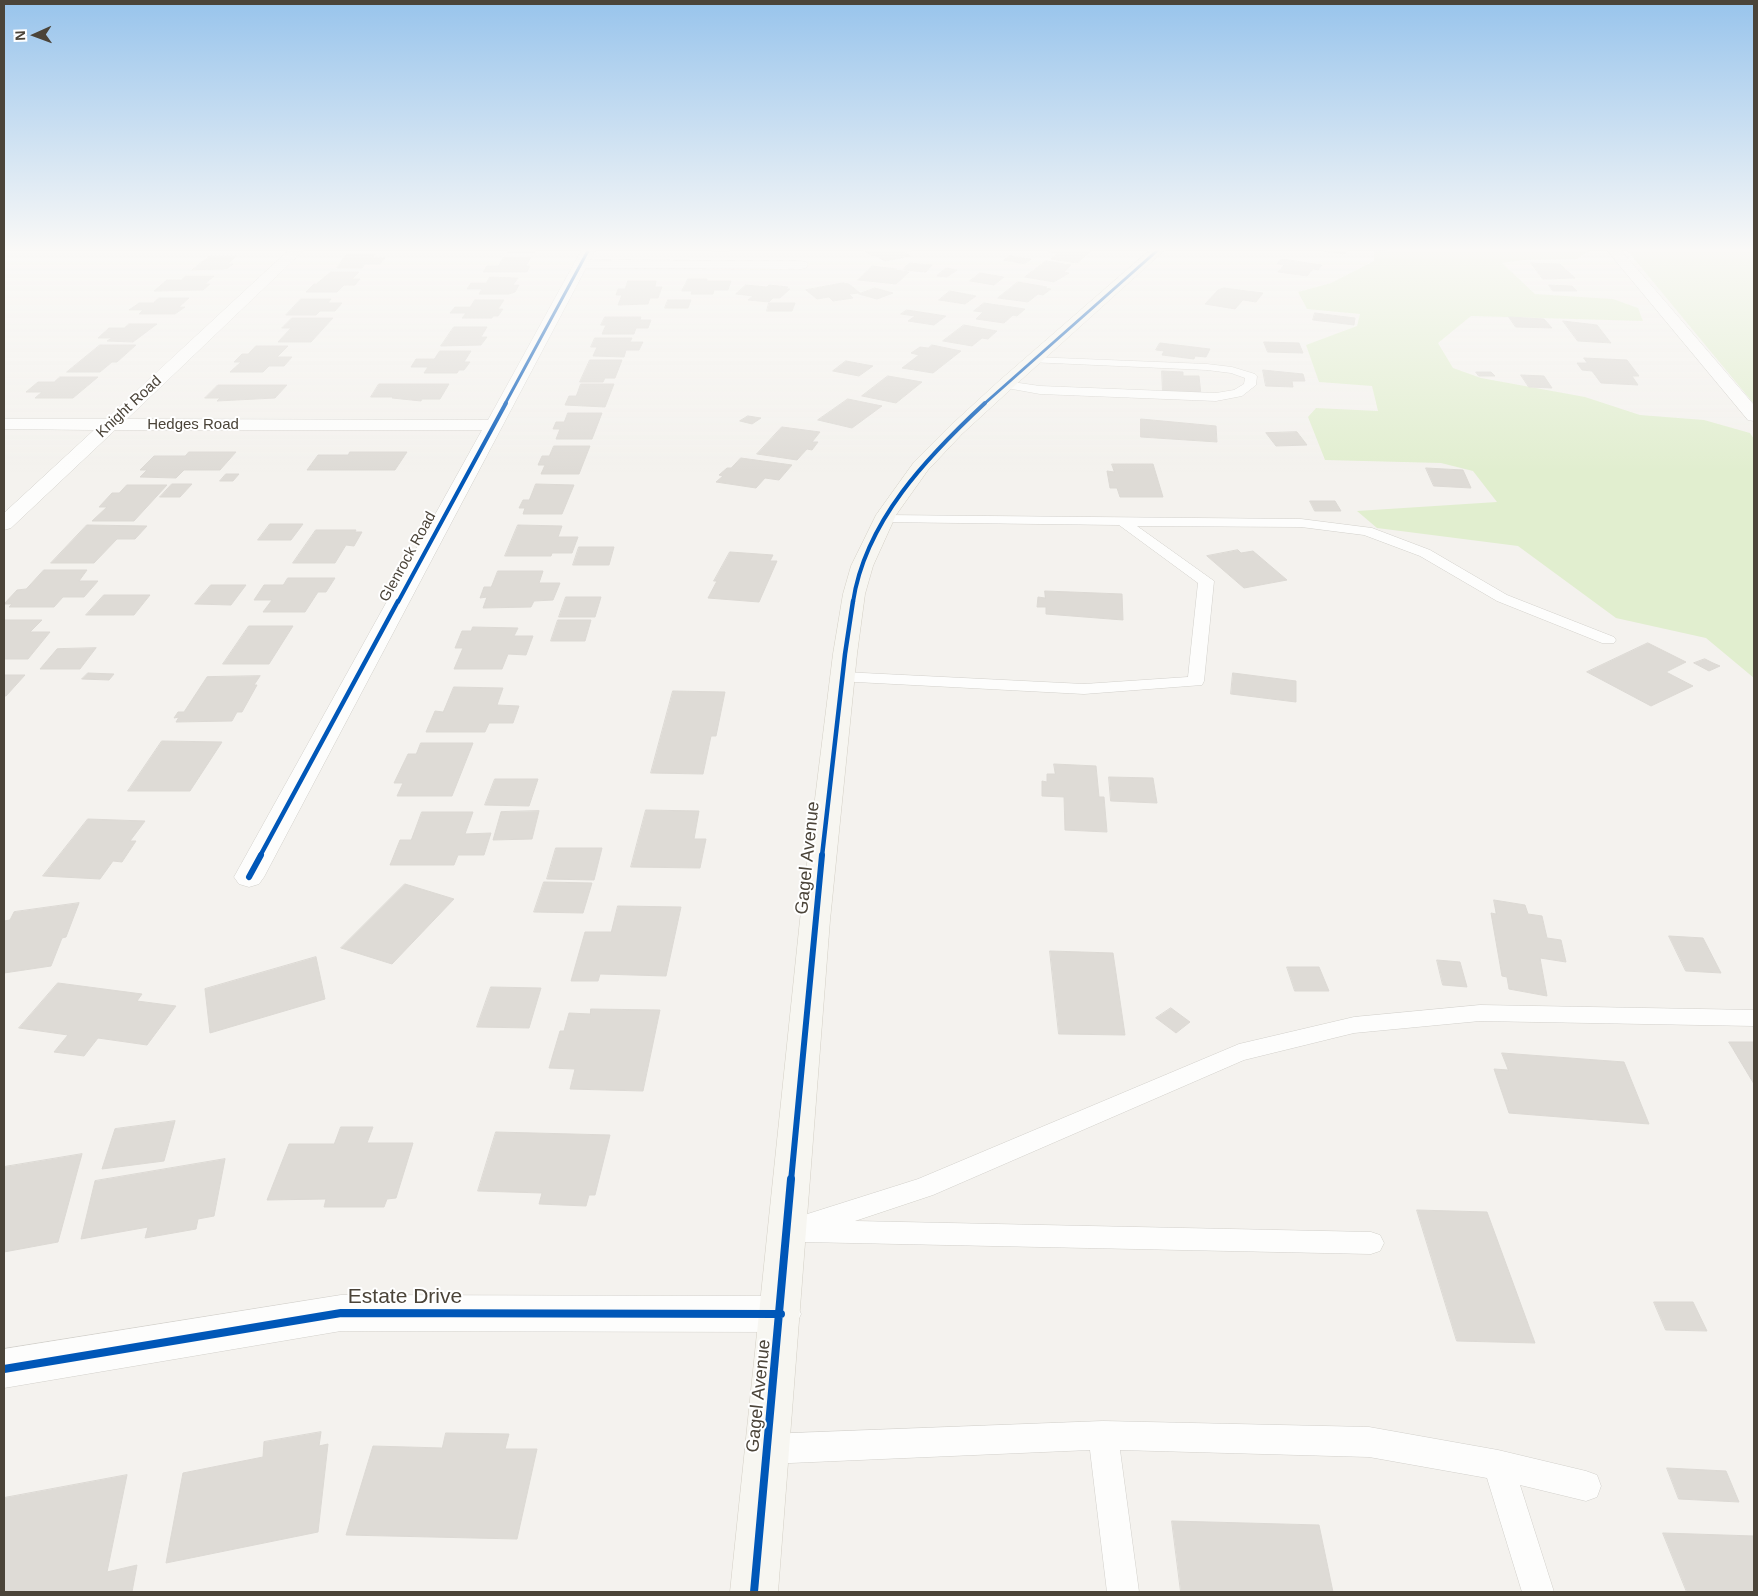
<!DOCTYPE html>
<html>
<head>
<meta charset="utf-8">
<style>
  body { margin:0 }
  #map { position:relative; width:1758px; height:1596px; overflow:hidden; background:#f4f2ee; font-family:Helvetica,sans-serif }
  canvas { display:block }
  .frame { position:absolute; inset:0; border:5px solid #4b4439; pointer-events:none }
  .north { position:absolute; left:10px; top:10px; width:50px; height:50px; -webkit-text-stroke:4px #fff; paint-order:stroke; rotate:268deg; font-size:14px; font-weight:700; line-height:20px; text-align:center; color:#4b4439 }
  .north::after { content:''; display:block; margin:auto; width:18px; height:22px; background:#4b4439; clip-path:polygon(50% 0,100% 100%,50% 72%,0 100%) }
</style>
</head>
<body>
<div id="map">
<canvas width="1758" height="1596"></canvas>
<div class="frame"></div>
<div class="north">N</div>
</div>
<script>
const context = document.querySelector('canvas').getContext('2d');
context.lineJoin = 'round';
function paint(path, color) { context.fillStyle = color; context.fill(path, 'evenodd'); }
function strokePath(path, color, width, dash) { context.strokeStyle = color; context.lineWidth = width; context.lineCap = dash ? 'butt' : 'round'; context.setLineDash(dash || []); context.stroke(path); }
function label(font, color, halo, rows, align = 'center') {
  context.font = font + ' Helvetica,sans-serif'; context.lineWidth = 4; context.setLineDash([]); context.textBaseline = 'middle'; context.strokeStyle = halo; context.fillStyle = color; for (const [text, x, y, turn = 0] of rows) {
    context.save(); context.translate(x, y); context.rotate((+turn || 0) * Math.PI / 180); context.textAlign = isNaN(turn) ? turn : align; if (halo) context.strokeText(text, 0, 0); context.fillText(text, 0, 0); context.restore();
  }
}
const green = new Path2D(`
  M1394,249h193l2,2 -12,8 -54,1 -21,3 33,31 78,5 25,9 5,13 -172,-5 -33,27 15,25 28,10 104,19 55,18 64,5 46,13 4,6v239l-48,-40 -90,-20 -98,-72 -141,-18 -20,-17 140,-9 -24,-31 -32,-8 -116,-3 -17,-43 8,-9 62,3 -6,-25 -53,-4 -13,-37 51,-19 3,-12 -53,-5 -9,-17 33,-9 43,-22v-9z
  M1626,249h128v155z`);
const building = new Path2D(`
  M510,249h27l-2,3h-27z
  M686,249h45l-1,2h-19v-1z
  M863,249h46l3,2 -9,1 8,4 -26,5 -9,-5h-4z
  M1053,249h23l15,2 -14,12 -26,-4 7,-6 -9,-1z
  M1325,249h24l-4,5 -21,-3z
  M347,254h28l-3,4h13l-5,6h-15l-3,4h-25z
  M210,256h26l-8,8h5l-6,5 -35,1z
  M1010,256l21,3 -6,5 -21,-4z
  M504,257h27l-5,9h4l-3,6h-44l4,-6h11z
  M1281,260h7l34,5 -4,5 -5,-1 -6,7 -29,-4 6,-7 -7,-1z
  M1046,261l25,4 -7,7 5,1 -15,9 -29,-5z
  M909,263l23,2 -6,7 -23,-2z
  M1531,263l29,1 15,14 -32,1z
  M872,266l25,3 -2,1 14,2 -13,12 -38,-4z
  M946,268l11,2 -10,7 -10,-1z
  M331,272h28l-7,7h8l-5,6h-11l-7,7h-31l8,-8h2z
  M980,273l24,4 -10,8 -24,-4z
  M186,276h28l-9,8h5l-7,6 -49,1 13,-11h14z
  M490,277l28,1 -5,7h6l-4,7 -6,2h-30l3,-5h-15l4,-6h15z
  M688,279h19v2h24l-3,9h-14l-1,4h-22l1,-3h-10z
  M628,281h28l-1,6h7l-4,11h-8l-2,6 -30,1 4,-10h-6l2,-6h7z
  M1018,282l29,5 -2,1 6,1 -8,6 -5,-1 -10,8 -30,-4z
  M843,283l6,1 11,9 -11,1 4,4 -20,3 -4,-4 -12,2 -11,-9z
  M746,285l21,2 2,-2 19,2 -2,2h4l-10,9h-7l-4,4 -21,-2 5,-4 -17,-2z
  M1549,285l23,1 5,5h-24z
  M875,288l18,5 -16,6 -18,-5z
  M1224,288l39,5 -7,9 -13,-2 -8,9 -30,-5 13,-14z
  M950,291l26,5 -11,8 -26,-4z
  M159,298h30l-10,9h6l-10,7h-36l4,-4h-14l10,-7h14z
  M301,299h30l-3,4h14l-7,8h-15l-4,4h-30z
  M475,300h29l-6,9h5l-5,7h-5l-1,2h-30l4,-5h-16l5,-6h15z
  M668,300h23l-3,8h-23z
  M769,303h26l-3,8h-25z
  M984,303l41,6 -8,7 -4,-1 -9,8 -28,-4 7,-7 -9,-1z
  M907,310l39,6 -12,9 -26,-4 7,-5 -14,-2z
  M1315,313l40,5 -1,7 -41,-5z
  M605,317h36l-1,3h11l-3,8h-12l-2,6h-32l4,-9h-5z
  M1509,317l35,2 8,9 -36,-1z
  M292,318h41l-22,24h-33l13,-14h-9z
  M1563,321l34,4 14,18 -33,-2z
  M129,324h28l-24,18 -26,-1 5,-3h-14l11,-10h15z
  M964,325l33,6 -9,8 -6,-1 -10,8 -29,-5z
  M454,327h33l-6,10h6l-6,8 -40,1z
  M595,338h37l-2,4h13l-4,8h-13l-2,7 -31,-1 4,-9h-6z
  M1264,342l35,1 4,10 -35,-1z
  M1160,343l50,6 -4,8 -11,-1 -1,3 -32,-4 2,-4 -8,-1z
  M100,345h36l-19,17h-5l-12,10h-33z
  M932,345l29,6 -28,22 -31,-5 17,-13 -8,-2 9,-6 8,1z
  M256,346h32l-11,11h15l-8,9h-15l-6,6h-33l11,-10h-7l8,-8h6z
  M440,351h31l-7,11h6l-6,8h-5l-2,3h-33l4,-6h-17l5,-8h18z
  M1584,358l43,2 12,16h-7l6,9 -37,-2 -9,-12 -10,-1 -5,-7h10z
  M590,360h32l-7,18h-10l-2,4h-23z
  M846,361l27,5 -14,10 -26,-5z
  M1263,370l40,4 2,7h-13l1,6 -27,-1z
  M1162,371l21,1v4h16l2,19 -38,-2z
  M1476,372h15l4,4h-16z
  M1521,375l23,1 8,12 -23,-1z
  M888,376l34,6 -26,21 -34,-7z
  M60,377h38l-25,21h-38l7,-6h-16l12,-10h16z
  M379,384h70l-9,15h-18l-1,2 -29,-3 1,-1h-22z
  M581,384h33l-9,23 -40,-2 4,-9h7z
  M218,385h69l-12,13 -58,3 3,-3h-15z
  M848,399l34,7 -30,22 -34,-8z
  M568,413h34l-10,26h-36l4,-10h-7l3,-7h8z
  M748,416l13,2 -9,6 -12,-3z
  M1141,419l75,7 1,16 -76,-5z
  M782,427l38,5 -8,10h6l-6,8 -5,-1 -10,11 -40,-6z
  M1297,432l10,13 -31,1 -10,-13z
  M554,446h36l-11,28h-38l4,-9h-7l4,-9h7z
  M189,452h47l-16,18h-36l-8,8 -36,-1 7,-7h-7l14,-14h31z
  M350,452h57l-12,18h-88l11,-15h30z
  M741,458l51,7 -13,15 -14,-2 -9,10 -40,-6 7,-6 -4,-1 8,-7h4z
  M1112,464h41l10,33h-43l-3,-9h-7l-3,-17 7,1z
  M1426,468l37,2 8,18 -37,-2z
  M226,474h13l-6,7h-13z
  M172,484h20l-12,13h-20z
  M536,484l38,1 -12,29h-39l2,-6h-6l4,-8h6z
  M127,485h40l-33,36h-42l15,-14h-8l13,-14h7z
  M1310,501h25l6,10h-26z
  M270,524h33l-12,16h-33z
  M87,525l60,1 -12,13h-18l-23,24h-43z
  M518,525l44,1 -4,11h20l-6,16h-20l-1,3h-46z
  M316,530h40l-1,2h7l-8,14 -8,-1 -11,18h-42z
  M579,547h35l-5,18h-36z
  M1238,550l3,3 12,-2 34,29 -43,8 -37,-32z
  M730,552l43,3 -3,6h7l-18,41 -51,-4 9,-17h-3z
  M44,570h43l-8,11h19l-14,16h-21l-9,10h-45l3,-3h-8l13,-14 9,-1z
  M498,571h45l-4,12h21l-7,17 -19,1 -3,6 -48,1 4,-11 -7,1 4,-11h7z
  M288,578h47l-9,14h-8l-13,20h-42l9,-12h-18l10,-15h19z
  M211,585h35l-15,20 -36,-1z
  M1045,591l77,3 1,26 -77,-6v-7h-9l1,-10 7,1z
  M104,595h46l-16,20h-48z
  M566,597h35l-6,20h-36z
  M4,620h38l-12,12h20l-22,27h-24z
  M558,620h33l-6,21h-34z
  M249,626h44l-24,38h-46z
  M473,627l45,1 -4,8h19l-7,19 -18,-1 -6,15h-48l9,-21h-8l7,-17h9z
  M1648,643l38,19 -20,10 27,14 -42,20 -64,-34z
  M96,648l-16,21h-40l17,-20z
  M1705,659l8,4 7,3 -11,5 -15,-8z
  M88,673l26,1 -5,6 -27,-1z
  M1233,673l63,8v21l-65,-8z
  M4,675h21l-19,21h-2z
  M260,676l-6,9h3l-15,27h-5l-5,9 -56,1 3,-5 -5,1 4,-6h6l23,-35z
  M454,687l49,1 -6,17 22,1 -6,17h-24l-4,9h-59l9,-21 8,1z
  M673,691l52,1 -9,44h-5l-8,38 -52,-1z
  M162,741l60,1 -32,49h-62z
  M421,743h52l-21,53h-55l6,-13h-9l14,-29h8z
  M1054,764l42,2 3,31h5l3,35 -42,-2 -1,-33 -22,-1v-15l5,1v-8h8z
  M1109,777l44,1 4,25 -46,-2z
  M495,779h43l-9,27 -44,-1z
  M646,810l53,1 -5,28h12l-6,29 -69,-1z
  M539,811l-7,28 -39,1 8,-28z
  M422,812h51l-8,22 26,-1 -7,22h-26l-4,10h-64l10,-25h11z
  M88,819l57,2 -15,20h6l-14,21 -9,-1 -13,18 -57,-3z
  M556,848h46l-8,32 -47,-1z
  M544,882l48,1 -9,30 -49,-1z
  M405,884l49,15 -62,65 -51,-16z
  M1494,900l31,5 3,9 14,2 5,22 14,2 5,22 -26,-4 7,38 -38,-7 -2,-12 -5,-1 -11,-63 5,1z
  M79,903l-13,34 -4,1 -11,28 -47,7v-52l6,-1 4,-8z
  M618,906l63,1 -15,69 -66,-2 -2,7h-27l14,-49h26z
  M1669,936l34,2 18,35 -35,-2z
  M1050,951l63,2 12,82 -66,-1z
  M316,957l9,42 -115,34 -5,-44z
  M1437,960l23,2 7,25 -24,-2z
  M1287,967h32l10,24h-34z
  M58,983l84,11 -5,7 39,5 -29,39 -49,-7 -14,18 -30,-4 14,-17 -49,-7z
  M491,987l50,1 -12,40 -52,-1z
  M1171,1008l19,14 -14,11 -20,-15z
  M591,1009l69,1 -17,81 -73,-2 5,-20 -26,-1 11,-37h4l5,-18 21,1z
  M1729,1042h25v42l-21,-35z
  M1502,1053l122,9 25,62 -140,-11 -15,-44 14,1z
  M175,1121l-11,40 -62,8 13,-40z
  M341,1127h32l-6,16h46l-17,55 -9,1 -3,8h-60l2,-8 -59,1 22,-56h45z
  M496,1132l114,3 -15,60h-6l-3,11 -47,-2 3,-11 -64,-2z
  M82,1154l-24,88 -54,10v-85z
  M225,1159l-11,57 -16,3 -2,10 -51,9 3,-11 -67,12 14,-58z
  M1417,1210l70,2 48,131 -78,-2z
  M1654,1302h39l14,29 -41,-1z
  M321,1432l-2,14 9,-2 -10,88 -152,31 17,-90 80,-16 1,-15z
  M446,1433l63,1 -4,15h32l-20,90 -171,-4 27,-89 69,2z
  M1667,1468l59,3 13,31 -60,-3z
  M127,1475l-20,97 30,-7 -5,27h-128v-94z
  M1172,1521l147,4 14,67h-152z
  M1663,1533l91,3v56h-67z`);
const lane = new Path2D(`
  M1033,357l174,7 25,3 23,7 2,2 -1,9 -14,11 -26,5 -176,-7 -39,-7 -2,-2 2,-2 4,-2 35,5 176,7 18,-3 10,-6 1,-6 -14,-5 -24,-3 -178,-8 -2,-2z
  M884,515l417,4 71,9 58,22 77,45 107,42 2,3 -2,3h-12l-105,-42 -77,-45 -56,-21 -63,-8 -164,-1 77,55 -10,100 -2,4 -118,9 -247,-13 -2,-4 2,-4 6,-1 241,12 104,-7 10,-94 -79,-58 -240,-3 -2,-3z
  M1480,1005l274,5v16l-274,-5 -126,12 -110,27 -311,135 -78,26 516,11 9,3 4,8 -4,8 -9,3 -567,-12c-9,-3 -16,0 -25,-3l-4,-8 4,-8 139,-44 321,-135 115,-27z
  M1103,1421l266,6 129,23 88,21 11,4 4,11 -4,11 -11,4 -66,-16 34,107h-32l-35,-114 -118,-21 -249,-7 19,142h-32l-17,-142 -323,14 -11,-5 -4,-10 4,-10 11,-5z`);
const street = new Path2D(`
  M290,249h15l-178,170 361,1 94,-171h14l-6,11 211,1 5,1 2,3 -2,3 -5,1 -215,-1 -322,609 -5,7 -10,3 -10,-3 -5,-7 248,-447h-367l-104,98 -7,2v-17l90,-83 -90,-1v-10h102z
  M1606,249h14l134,156v16l-6,-1z
  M341,1295l440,1 14,5 6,13 -6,13 -14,5 -440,-1 -337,57v-39z`);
const secondary = new Path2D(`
  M1151,249h15l-155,140 -49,45 -34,36 -32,45 -23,51 -8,28 -8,60 -27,266 -52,672h-48l70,-672 33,-266 10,-60 8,-28 25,-51 38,-53 36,-36 49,-45z`);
const cyclewayFar4 = new Path2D(`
  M505,404l84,-155
  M984,404l175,-155`);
const cyclewayFar3 = new Path2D(`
  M398,602l108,-199
  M853,602c12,-81 75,-146 132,-199`);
const cyclewayFar2 = new Path2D(`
  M260,856l138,-255
  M822,856l23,-202 8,-53`);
const cyclewayFar1 = new Path2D(`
  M249,877l12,-22
  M791,1181l31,-326`);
const cycleway = new Path2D(`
  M4,1369l337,-56 440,1
  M754,1592l37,-413`);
const farStreetnames = [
  ["Knight Road",129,407,-43],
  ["Hedges Road",193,425],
  ["Glenrock Road",408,557,-61]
];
const streetNames = [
  ["Gagel Avenue",808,858,-84],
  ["Gagel Avenue",759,1396,-84]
];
const nearStreetnames = [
  ["Estate Drive",405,1297]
];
paint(green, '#e1eecf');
paint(building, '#dedbd6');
strokePath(building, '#dcd9d4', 1);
strokePath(lane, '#d2d0cb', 1);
strokePath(street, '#d2d0cb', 1);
strokePath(secondary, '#d3cfc5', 1);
paint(lane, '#fdfdfc');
paint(street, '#fdfdfc');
paint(secondary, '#f7f6f1');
strokePath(cyclewayFar4, '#0057b8', 3);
strokePath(cyclewayFar3, '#0057b8', 4);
strokePath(cyclewayFar2, '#0057b8', 4.5);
strokePath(cyclewayFar1, '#0057b8', 6);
strokePath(cycleway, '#0057b8', 8);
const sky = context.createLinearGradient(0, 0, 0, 472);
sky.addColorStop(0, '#98c4ec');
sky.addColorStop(0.53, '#faf9f7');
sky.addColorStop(1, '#faf9f700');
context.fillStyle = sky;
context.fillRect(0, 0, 1758, 472);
label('15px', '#4b4439', '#fff', farStreetnames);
label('18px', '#4b4439', '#fff', streetNames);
label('21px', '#4b4439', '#fff', nearStreetnames);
</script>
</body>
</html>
